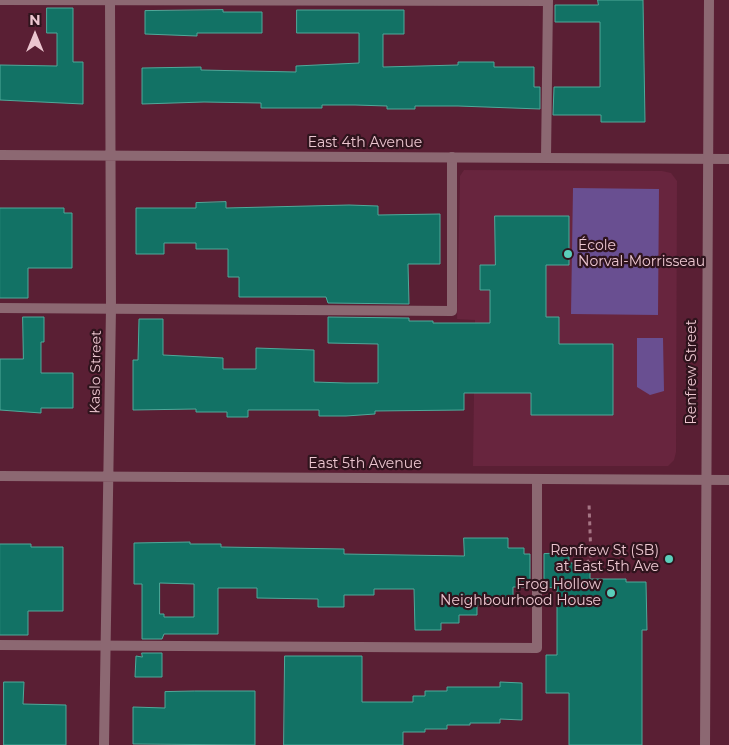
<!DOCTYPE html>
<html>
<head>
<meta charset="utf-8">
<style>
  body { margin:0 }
  #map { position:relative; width:729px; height:745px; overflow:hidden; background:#5a1f34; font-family:Montserrat,sans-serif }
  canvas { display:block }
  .north { position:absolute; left:10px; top:10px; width:50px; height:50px; -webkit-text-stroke:4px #2f141d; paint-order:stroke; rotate:0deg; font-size:14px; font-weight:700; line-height:20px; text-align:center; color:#ecc6d0 }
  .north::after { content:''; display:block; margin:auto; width:18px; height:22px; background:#ecc6d0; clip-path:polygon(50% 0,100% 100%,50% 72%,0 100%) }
</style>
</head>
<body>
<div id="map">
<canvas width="729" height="745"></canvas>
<div class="north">N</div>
</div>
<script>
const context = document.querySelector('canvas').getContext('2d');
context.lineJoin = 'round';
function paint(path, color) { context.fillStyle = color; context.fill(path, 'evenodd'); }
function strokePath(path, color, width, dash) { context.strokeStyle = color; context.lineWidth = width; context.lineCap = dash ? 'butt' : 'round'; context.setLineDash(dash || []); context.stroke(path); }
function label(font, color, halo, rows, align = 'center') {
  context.font = font + ' Montserrat,sans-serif'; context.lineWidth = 4.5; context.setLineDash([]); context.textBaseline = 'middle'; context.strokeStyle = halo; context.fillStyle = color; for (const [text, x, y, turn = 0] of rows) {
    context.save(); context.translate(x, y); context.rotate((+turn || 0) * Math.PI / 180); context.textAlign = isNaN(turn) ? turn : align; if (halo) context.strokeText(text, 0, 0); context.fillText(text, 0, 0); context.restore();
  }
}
const built = new Path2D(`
  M464,170l198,1 9,2 6,8 -1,271 -2,8 -6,6h-195l2,-146 -18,-1 3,-136v-7z`);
const green = new Path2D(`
  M573,188l86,1 -1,126 -87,-1z
  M637,338h26l1,53 -14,4 -13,-8z`);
const building = new Path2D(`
  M598,0h45l2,122h-44v-7h-48l1,-28h46v-65h-45v-17h43z
  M47,8h26v54h10v42l-83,-4v-35l57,1v-33h-10z
  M223,10v2h39v21h-65v3l-52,-2v-23z
  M297,10h107v24h-21v33l75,-2v-3h36v5h40v20h6v22l-82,-3h-43v3h-28v-3l-32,-1h-33v3h-61v-5l-57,-1 -62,2v-36l59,-1v3l95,2v-6l63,-3v-30h-62z
  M226,202v6l123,-3 29,1v9l62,-1v50h-32l1,40 -81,-1 -2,-6h-87v-20h-11v-28h-32v-6h-32v11h-28v-46h60v-5z
  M0,208h64v5h8v55h-44v30h-28z
  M495,216h74v49h-23v52h13v27h54v71h-82v-22h-67v17l-89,1v3l-29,2h-27v-6h-71v7h-21v-5h-31v-3l-63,1v-50h5l1,-41h24v36l60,3v11h33v-21l58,2v32l32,1h32v-39l-50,-1v-26l81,1v3h24v2h57v-33h-10v-25h15z
  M23,317h21v25h-3v31h32v35h-32v5l-41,-3v-51h23z
  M464,538h44v10h16v6h6v33h-17v11h-18v7h-18v10h-18v8h-18v7h-26l-1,-41h-40v6h-30v12h-26v-8l-61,-1v-10h-39v46h-54l-2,5h-20v-55h-8v-41l56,-1v2h31v3l123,2v5l120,2zM160,583l34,1v33h-30v-3h-4z
  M0,544h31v3h32v64h-35v24h-28z
  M569,553v10h21v16h36v3h20l1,48h-5v115h-73v-52h-23v-38h11v-67l-13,-1v-33z
  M142,653h20v24h-27l1,-21 6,1z
  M285,656h77v46h51v-6h12v-5h22v-4h53v-5l22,1v37l-22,-1v4h-30v2h-23v4h-22v3h-22v13h-119z
  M4,682h20l-1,22 43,1v40h-62z
  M195,691h60v54l-122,-1v-37l32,1v-16z`);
const path = new Path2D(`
  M586,563l5,-4 -2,-56`);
const service = new Path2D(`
  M0,0l548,1
  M546,158l2,-158
  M0,308l452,3v-154
  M0,645l537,3v-169`);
const minor = new Path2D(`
  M0,155l729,4
  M0,476l729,4
  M104,745l7,-437 -1,-308`);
const tertiary = new Path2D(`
  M705,745l4,-745`);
const markers = [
  [568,254,5,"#5bcebb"],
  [669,559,5,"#5bcebb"],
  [611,593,5,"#5bcebb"]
];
const streetNames = [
  ["East 4th Avenue",365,143],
  ["Kaslo Street",96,372,-89],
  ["Renfrew Street",692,372,-90],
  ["East 5th Avenue",365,464]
];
const poiNames = [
  ["École",578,246,"left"],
  ["Norval-Morrisseau",578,262,"left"],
  ["Renfrew St (SB)",659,551],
  ["at East 5th Ave",659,567],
  ["Frog Hollow",601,585],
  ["Neighbourhood House",601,601]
];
paint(built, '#68253e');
paint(green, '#694f91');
paint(building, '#127265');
strokePath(building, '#4fa99a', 1);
strokePath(path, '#a67685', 3, [4, 4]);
strokePath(service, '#8c6872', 10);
strokePath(minor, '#8c6872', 10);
strokePath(tertiary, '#8c6872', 10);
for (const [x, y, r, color] of markers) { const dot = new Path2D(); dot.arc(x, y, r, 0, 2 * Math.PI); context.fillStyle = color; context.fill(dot); strokePath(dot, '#2f141d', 2); }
label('14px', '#ecc6d0', '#2f141d', streetNames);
label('14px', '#ecc6d0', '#2f141d', poiNames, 'right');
</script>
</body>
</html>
